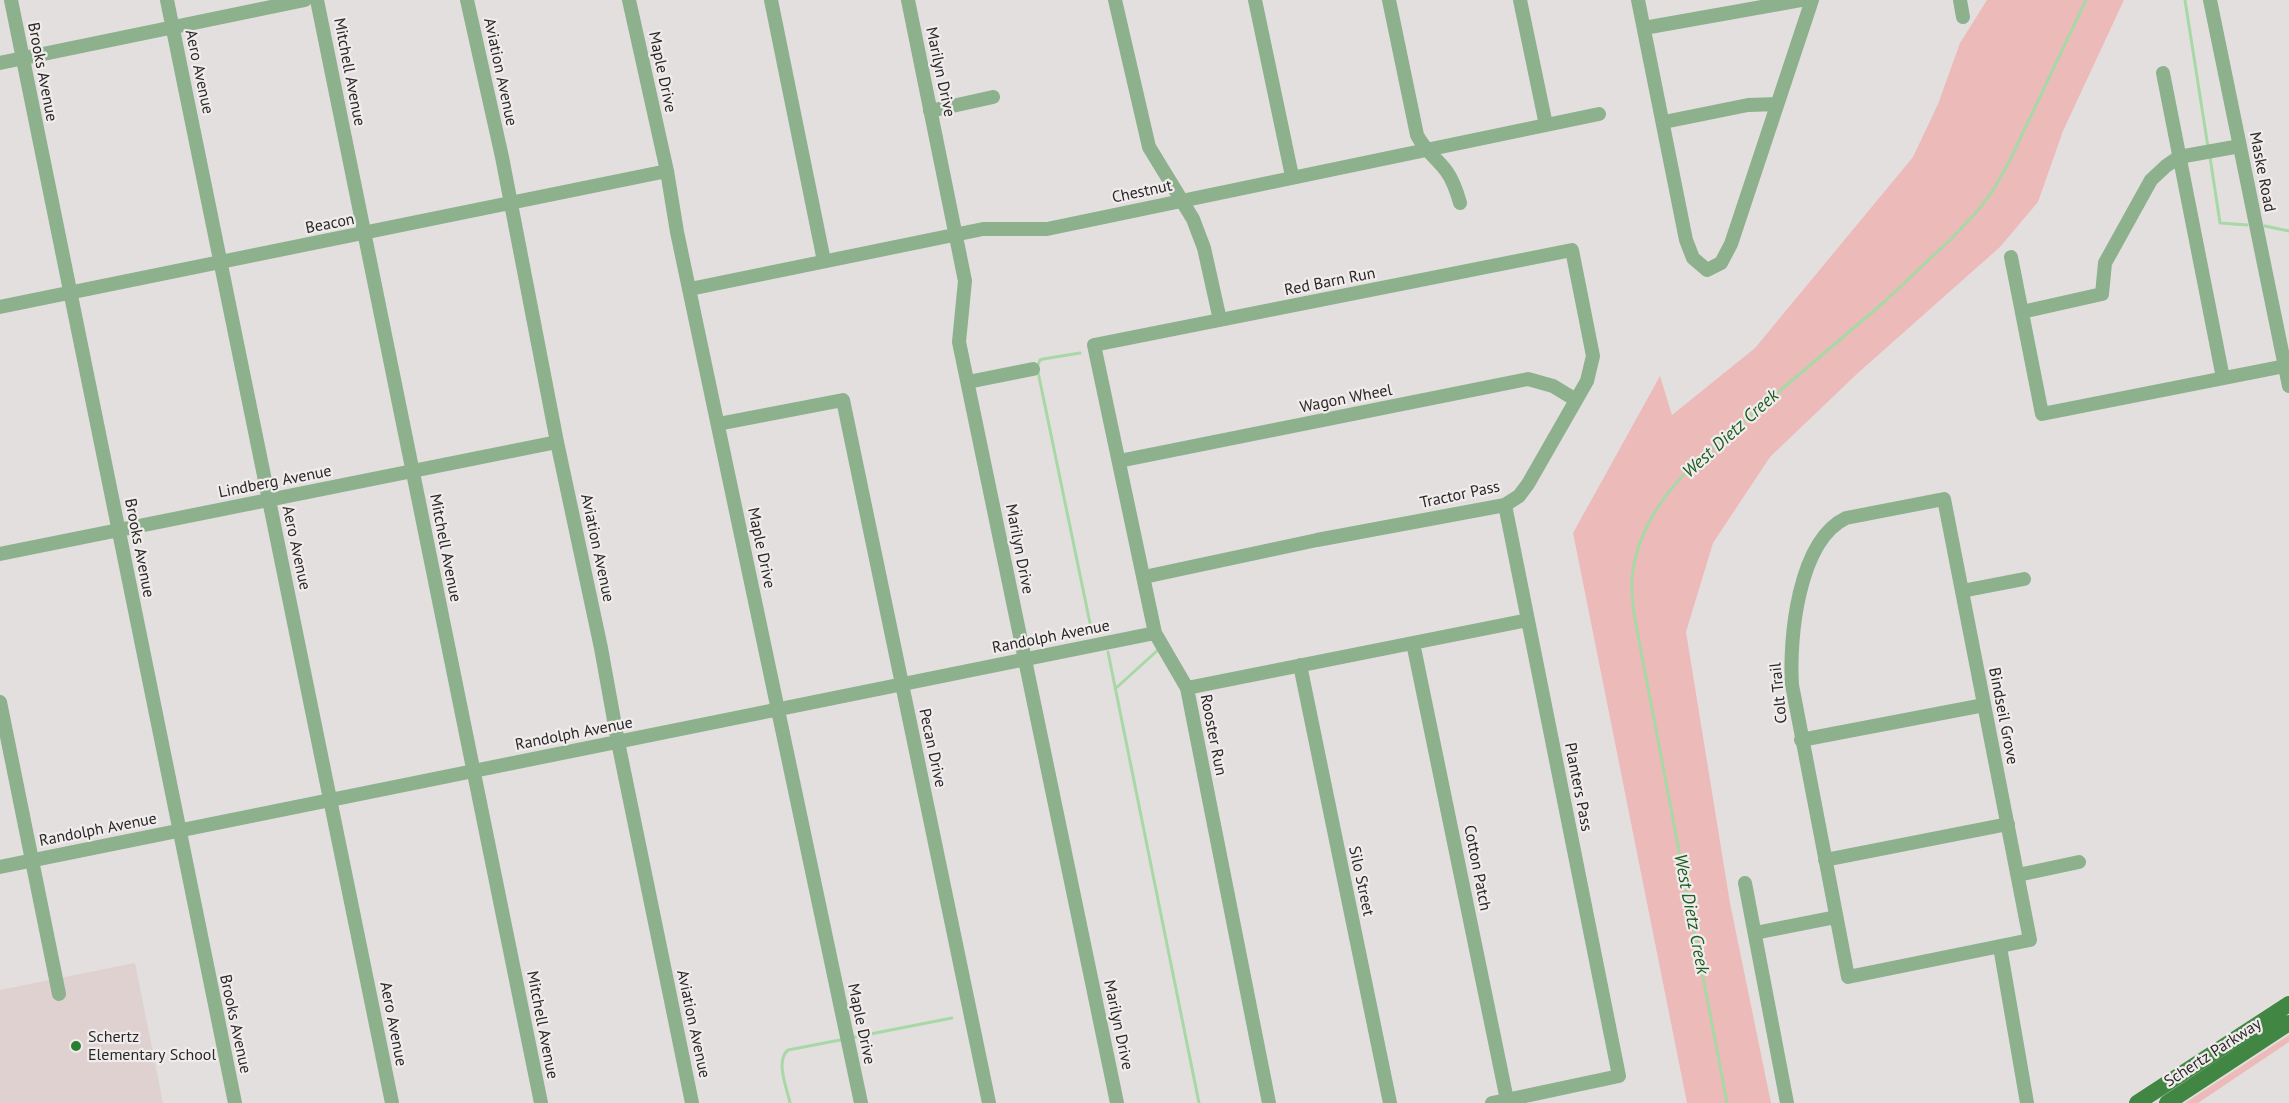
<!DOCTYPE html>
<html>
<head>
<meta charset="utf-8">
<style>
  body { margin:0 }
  canvas { display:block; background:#e3dfdf }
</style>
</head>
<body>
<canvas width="2289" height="1103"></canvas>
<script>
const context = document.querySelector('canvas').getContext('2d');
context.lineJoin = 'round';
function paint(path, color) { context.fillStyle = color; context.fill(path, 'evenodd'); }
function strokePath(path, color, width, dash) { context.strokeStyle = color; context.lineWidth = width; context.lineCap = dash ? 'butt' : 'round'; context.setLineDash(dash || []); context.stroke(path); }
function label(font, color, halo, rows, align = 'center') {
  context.font = font + ' "PT Sans",sans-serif'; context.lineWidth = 4.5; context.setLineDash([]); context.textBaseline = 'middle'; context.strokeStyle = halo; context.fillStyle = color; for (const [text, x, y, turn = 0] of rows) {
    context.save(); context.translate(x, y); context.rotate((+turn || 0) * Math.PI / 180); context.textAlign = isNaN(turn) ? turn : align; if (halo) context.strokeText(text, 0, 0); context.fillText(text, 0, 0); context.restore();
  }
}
const built = new Path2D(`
  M135,963l28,140h-163v-113z`);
const green = new Path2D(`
  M1987,0h137l-61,131 -25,71 -38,45 -142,126 -88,84 -57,86 -27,89 44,271 41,200h-84l-114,-570 87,-157 12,39 83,-67 158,-191 25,-53 22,-61z
  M2289,1035v7l-91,61h-13z`);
const stream = new Path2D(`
  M2185,0l23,147
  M2210,157l10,66 27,2
  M2265,226l24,5
  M1080,353l-37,6 -3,1 -3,7 54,261
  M1108,652l91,451
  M1115,689l44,-40
  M855,1037l97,-19
  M790,1103c-3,-15 -15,-42 -2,-53l52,-10
  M1727,1103l-93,-489c-1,-12 -3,-25 -2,-37 5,-46 30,-81 61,-112l191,-163 67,-63 23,-24 18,-23 17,-30 77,-162`);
const minor = new Path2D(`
  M11,0l224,1103
  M167,0l225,1103
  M317,0l224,1103
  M467,0l35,157 55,285 44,206 17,94 74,361
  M629,0l38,171 10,61 184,871
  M771,0l53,261
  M908,0l57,281 -6,61 158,761
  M1115,0l34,147 44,72 11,29 16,72
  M1255,0l37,176
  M1389,0l28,135c7,15 21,24 30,37 7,10 10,20 13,31
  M1520,0l26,125
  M1638,0l48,240 7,18 14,12 14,-7 10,-19 81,-244
  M1960,0l3,17
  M2210,0l79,386
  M1644,28l157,-28
  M0,63l305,-63
  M2163,73l60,305
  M930,111l63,-14
  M1664,122l84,-17 29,-1
  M2011,257l31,157 243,-48
  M690,289l293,-60h64l552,-115
  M0,307l667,-136
  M2022,312l80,-18 3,-31 46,-83 15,-14 13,-9 61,-11
  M968,382l65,-13
  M718,424l125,-24 146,703
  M1119,461l409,-82 25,7 23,14
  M1944,499l86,441 -182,37 -56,-292c-3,-47 6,-144 54,-167z
  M0,554l557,-112
  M1144,577l173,-37 188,-35 14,-9 9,-12 59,-103 6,-25 -21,-106 -478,95 61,288 32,55 82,415
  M1962,591l62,-12
  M1413,643l94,457
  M1300,665l90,438
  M1187,688l341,-68
  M0,702l59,292
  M1801,740l183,-35
  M1825,860l183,-36
  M0,867l1155,-234
  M2018,875l61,-13
  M1745,883l42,220
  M1755,933l81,-16
  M2000,947l27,156
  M1492,1103l127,-27 -114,-571`);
const major = new Path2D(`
  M2137,1103l152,-99
  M2167,1103l122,-80`);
const markers = [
  [76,1046,6,"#29812f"]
];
const streetNames = [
  ["Brooks Avenue",42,72,79],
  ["Aero Avenue",199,72,78],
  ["Mitchell Avenue",349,72,79],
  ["Aviation Avenue",500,72,78],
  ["Maple Drive",662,72,78],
  ["Marilyn Drive",940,72,78],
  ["Maske Road",2262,172,79],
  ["Chestnut",1142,192,-12],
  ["Beacon",330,224,-11],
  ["Red Barn Run",1330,282,-11],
  ["Wagon Wheel",1346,399,-11],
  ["Lindberg Avenue",275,482,-11],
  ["Tractor Pass",1460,495,-12],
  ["Brooks Avenue",139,548,79],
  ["Aero Avenue",296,548,78],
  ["Mitchell Avenue",445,548,79],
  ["Aviation Avenue",597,548,78],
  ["Maple Drive",761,548,78],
  ["Marilyn Drive",1019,549,79],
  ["Randolph Avenue",1051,637,-11],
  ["Colt Trail",1779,693,-96],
  ["Bindseil Grove",2003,716,79],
  ["Randolph Avenue",574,734,-11],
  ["Rooster Run",1213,735,79],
  ["Pecan Drive",932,748,78],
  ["Planters Pass",1578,787,79],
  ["Randolph Avenue",98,830,-11],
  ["Cotton Patch",1477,868,79],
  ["Silo Street",1361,881,78],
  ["Brooks Avenue",235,1024,78],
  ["Aero Avenue",393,1024,79],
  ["Aviation Avenue",693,1024,78],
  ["Maple Drive",861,1024,78],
  ["Mitchell Avenue",542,1025,79],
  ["Marilyn Drive",1118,1025,78],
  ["Schertz Parkway",2213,1053,-33]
];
const poiNames = [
  ["Schertz",88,1037],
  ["Elementary School",88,1055]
];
const waterNames = [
  ["West Dietz Creek",1731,434,-42],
  ["West Dietz Creek",1691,914,79]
];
paint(built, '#ded1d0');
paint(green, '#ecbbb9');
strokePath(stream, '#a7d8a6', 3);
strokePath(minor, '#8db18c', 14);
strokePath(major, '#418743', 16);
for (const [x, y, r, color] of markers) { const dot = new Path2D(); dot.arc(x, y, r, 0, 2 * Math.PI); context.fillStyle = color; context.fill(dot); strokePath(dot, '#f1ecec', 2); }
label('16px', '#292727', '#f1ecec', streetNames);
label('16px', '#292727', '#f1ecec', poiNames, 'left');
label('italic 18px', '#1b5e20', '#f1ecec', waterNames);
</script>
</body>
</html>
